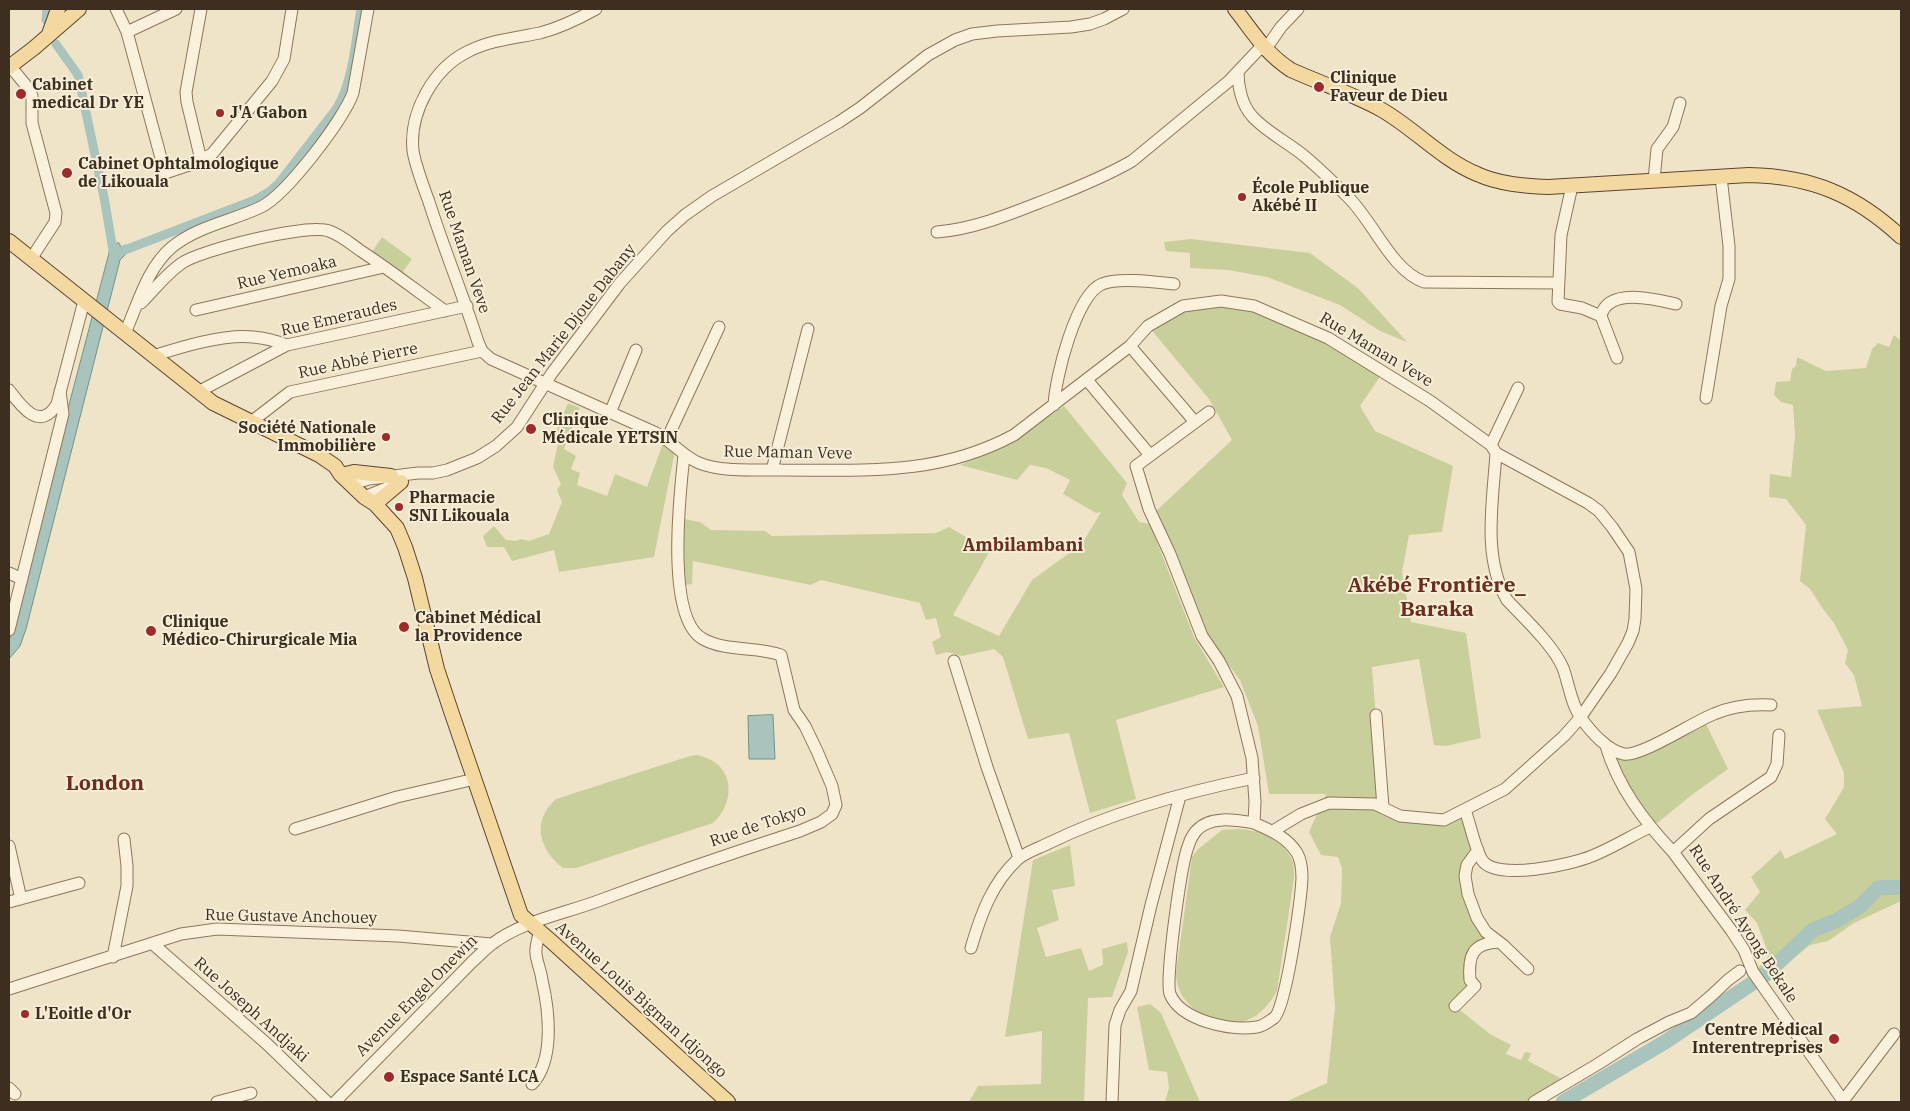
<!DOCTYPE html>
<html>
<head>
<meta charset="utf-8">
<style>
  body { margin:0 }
  #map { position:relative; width:1910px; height:1111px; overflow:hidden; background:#f0e4c8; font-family:"IBM Plex Serif",serif }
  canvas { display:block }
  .frame { position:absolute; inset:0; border:10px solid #3d2e20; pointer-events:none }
</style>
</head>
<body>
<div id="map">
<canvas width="1910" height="1111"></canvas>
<div class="frame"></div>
</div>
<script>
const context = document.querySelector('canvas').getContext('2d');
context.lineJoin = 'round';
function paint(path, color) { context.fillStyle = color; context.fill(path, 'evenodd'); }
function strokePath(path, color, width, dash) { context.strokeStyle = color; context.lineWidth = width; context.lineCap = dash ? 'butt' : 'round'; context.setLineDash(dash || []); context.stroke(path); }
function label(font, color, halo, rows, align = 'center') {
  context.font = font + ' "IBM Plex Serif",serif'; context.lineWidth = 4; context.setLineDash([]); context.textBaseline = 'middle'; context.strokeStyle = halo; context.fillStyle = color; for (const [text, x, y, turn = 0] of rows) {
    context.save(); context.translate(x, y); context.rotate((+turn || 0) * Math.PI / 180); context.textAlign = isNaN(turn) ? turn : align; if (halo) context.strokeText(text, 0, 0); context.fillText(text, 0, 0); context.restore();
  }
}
const green = new Path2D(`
  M382,237l30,22 -10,14 -30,-21z
  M1191,239l119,14 49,36 48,53 -27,-11 -40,-26 -73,-28 -39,-7 -38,-2v-15l-24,-2 -2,-9z
  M1221,301l94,31 66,43 -21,31 15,25 78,35 -11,66 -33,3 -7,37 9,50 55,11 15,105 -35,8 -12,-1 -15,-86 -47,8 11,139 17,10 44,4 21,-10 13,40 -11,15 1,29 31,48 -28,13 4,31 -20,20 35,28 21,11 -5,9 15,6 4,-8 6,1 -3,8 40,21 -34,20h-249l42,-19 8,-76 -5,-70 11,-34 1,-35 -4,-11 -17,-2 -12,-23 17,-38h-57l-11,-68 -18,-46 -34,-45 -51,-123 77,-72 -23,-41 -61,-73 35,-20z
  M1894,335l7,6v560l-47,22 -26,18 -18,4 -44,36 -9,-12 12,-14 -12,-32 -12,-13 15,-18 -9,-15 30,-27 4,9 52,-25 -12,-15 19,-32v-14l-27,-63 45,-4 -8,-31 -9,-12 3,-13 -14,-27 -11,-14 -13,-20 -10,-8 6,-56 -20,-26 -17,-2 1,-23 21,3 4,-42 -2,-30 -12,-3 -7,-7 2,-13 14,-1 2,-12 4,-3 1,-9 29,14 40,-3 6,-19 6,-6 11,4z
  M568,403l12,5 -16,41 12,7 -5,13 9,4 -3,12 30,11 8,-22 32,13 16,-44 12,8 -21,106 -95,15 -5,-22 -42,11 -8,-14h-17l-4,-11 11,-10 12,14 10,1 5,-2 8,2 20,-7 13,-32 -5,-12 4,-6 -8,-17 6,-29 -4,-4z
  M1064,406l63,77 -5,12 17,27 11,2 44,113 30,50 -108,33 20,79 -46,14 -21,-80 -41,6 -25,-82 -9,-8 -32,7 -15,-4 -11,3 -4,-13 9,-5 -5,-19 -10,2 -6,-17 -99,-23 -10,5 -118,-24 -1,23 -14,2 1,-68 21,4 11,8 54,1 7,5 164,-3 13,-6 41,24 -37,64 46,21 33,-56 50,-36 19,-32 -5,1 -33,-19 7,-14 -24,-12 -16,-3 -13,15 -57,-15 46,-19z
  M1704,720l24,49 -35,25 -42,34 -45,-82 19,9z
  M697,755c4,1 8,2 12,4 27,12 24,47 4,64l-137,45h-13c-24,-18 -32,-47 -7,-69l134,-43z
  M1239,829c22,1 45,10 54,33 1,4 1,11 1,16l-17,113c-8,14 -20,29 -38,31 -30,4 -63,-17 -63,-49l16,-116 5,-7 25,-20z
  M1070,845l5,41 -23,4 7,30 -22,8 9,29 35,-9 8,23 14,-6 -1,-16 25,-7 1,10 -16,45 -24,1 -4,104h-115l9,-16 63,-2 1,-53 -37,6 28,-177z
  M1150,1004l11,9 39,89h-35l4,-14 -2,-16 -18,-2 -12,-63z`);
const water = new Path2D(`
  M119,243l2,4 5,-2 3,6 -9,9 -94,369 -6,17 -11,13v-20l3,-6 44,-179 53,-201 1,-8z
  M773,715l2,44h-26l-1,-43z`);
const canal = new Path2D(`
  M46,20l1,-11
  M56,44l22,31 26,122 10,59
  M117,253l138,-53 14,-8 10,-9 58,-75c17,-30 18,-66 24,-99`);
const river = new Path2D(`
  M1563,1102l102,-60 101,-68 47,-44 24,-10 22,-13 19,-19 23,-1`);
const minor = new Path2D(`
  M116,9l11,23 38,141 27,-9 20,-10 60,-73 12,-22 8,-50
  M201,9l-15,83 1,10 14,58
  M596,9c-18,10 -37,19 -56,24 -25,5 -50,7 -73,19 -34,17 -58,61 -54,99 3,17 10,34 16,51 15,47 34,93 49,140l4,9 9,8 165,74c16,8 26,23 43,30 25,10 57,6 83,7 83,0 156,6 232,-35l116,-89 18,-20 35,-20 38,-5 33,5 74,32 102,63 61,44 5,8
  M127,32l49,-23
  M1265,50l16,-23 17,-18
  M10,66l19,23 3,7v27l24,90 -1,9 -24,37
  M1238,72c0,15 4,33 14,44 13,15 35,26 51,39 16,13 31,28 45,42 25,24 43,73 76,85l134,1
  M1654,180l3,-31 16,-22 7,-24
  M1572,186l-11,49 -3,67 2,2 22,4 19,8 16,42
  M937,232c39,-3 78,-20 114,-34 28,-11 55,-22 81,-37l97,-80 33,-35
  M141,303c13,-13 25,-29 41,-40 19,-13 126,-40 147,-32 12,4 22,13 32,20 29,19 56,40 84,60
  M196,310l188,-43
  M1601,316c7,-29 54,-17 75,-12
  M125,333c13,-29 22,-65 47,-86 26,-21 60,-26 89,-40 26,-13 82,-87 92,-114l15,-84
  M1130,346l65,76
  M153,356c28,-9 70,-22 100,-19 11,1 23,4 34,8
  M1087,380l63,75
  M9,390c11,15 31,43 48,14l27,-103
  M198,392l89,-47 180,-39
  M1706,398l15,-92 8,-27v-33l-8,-69
  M1054,405c1,-26 22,-111 48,-121 16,-7 54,-2 72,0
  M1209,412l-73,54 13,43 21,45 32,82 17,25 18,35 15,62 3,44 -1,21c-18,-3 -44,-8 -58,8 -3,4 -6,9 -7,13 -8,18 -24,136 -19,150 11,27 61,37 87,33 7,-1 11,-5 17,-9 12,-9 27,-119 28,-140 0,-8 -1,-18 -5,-25 -10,-16 -27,-23 -43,-30
  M610,413l26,-63
  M251,422l39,-30 192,-41
  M667,439l52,-112
  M1491,445l27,-57
  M1496,453c-3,48 -14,104 11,147 17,18 47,46 56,68 6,16 8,36 18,50 10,14 27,33 43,36 17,3 71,-33 90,-40 18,-8 38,-10 57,-9
  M772,470l36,-141
  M352,484l17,-5 49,-6h15l14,-3 30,-12 19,-12 21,-19 35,-54 68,-90 47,-52 18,-16 27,-19 127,-74 21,-14 68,-53 27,-15 17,-6 25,-3 74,-4 19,-3 14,-5 19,-10
  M364,497l30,-12
  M9,573l13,6
  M9,630l54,-216 -3,-23
  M954,661l33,106 32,91
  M1376,715l7,92
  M1779,735l-2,29 -6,13 -62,42 -36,33 58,78 13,20 9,22 91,130
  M1606,746c12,41 38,75 67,106
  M1465,810c5,13 10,39 17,50 14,22 91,4 110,-4 20,-8 39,-20 58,-29
  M295,829l102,-32 78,-18
  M1273,831l28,-17 28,-11 46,1 25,12 44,4 61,-31 59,-53 16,-18 31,-45 17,-30 5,-12 2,-12 1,-30 -7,-37 -17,-25 -13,-16 -11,-8 -92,-50
  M9,846l12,53
  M1478,850l-11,15 -2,11 3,18 9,24 9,14 17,13 25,24
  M9,902l70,-19
  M153,944l114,100 60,58
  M971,948c10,-34 21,-65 47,-89 8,-7 21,-11 31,-16 64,-31 136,-51 205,-65
  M113,957l14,-71v-20l-3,-27
  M9,989l172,-55 36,-5 181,7 94,8
  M1455,1006l20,-20 -5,-6c-2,-24 2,-37 29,-38
  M532,1084c23,-24 17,-74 10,-104 -1,-9 -5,-17 -6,-26 -1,-7 2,-16 4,-23
  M9,1088l6,6
  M1843,1101l51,-67
  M217,1102l34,-9
  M335,1102l137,-140c7,-6 13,-13 20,-18 30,-23 71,-30 106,-43 67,-25 134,-48 202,-70l21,-9 11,-8 4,-9 -4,-19 -15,-35 -12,-25 -11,-16 -13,-55c-24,-9 -55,-3 -78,-16 -38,-21 -23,-146 -19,-184
  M1112,1102l3,-77 5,-15 11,-19 20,-86 29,-109
  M1534,1102l64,-38 39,-25 32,-17 22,-9 20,-17 17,-16 12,-9`);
const major = new Path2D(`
  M1235,9c19,24 29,43 56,61 29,13 62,24 91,40 33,19 59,49 95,64 22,10 47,12 71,13l201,-12c62,1 107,20 152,62
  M49,34l9,-25
  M9,67l25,-19 45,-39
  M9,241l204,162 106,52 16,11 6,9 23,22 11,7 22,24 8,19 10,31 22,91 14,42 70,204 31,27 176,160
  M341,475l13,-3 37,4
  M375,504l26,-22`);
const markers = [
  [1319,87,6,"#9e2a2b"],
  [21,94,6,"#9e2a2b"],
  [220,113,5,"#9e2a2b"],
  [67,173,6,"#9e2a2b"],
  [1242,197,5,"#9e2a2b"],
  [531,429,6,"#9e2a2b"],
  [386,437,5,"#9e2a2b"],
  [399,507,5,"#9e2a2b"],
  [404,627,6,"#9e2a2b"],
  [151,631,6,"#9e2a2b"],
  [25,1014,5,"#9e2a2b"],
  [1834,1039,6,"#9e2a2b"],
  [389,1077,6,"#9e2a2b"]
];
const poiNames = [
  ["Clinique",1330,78],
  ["Faveur de Dieu",1330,96],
  ["Cabinet",32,85],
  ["medical Dr YE",32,103],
  ["J'A Gabon",230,113],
  ["Cabinet Ophtalmologique",78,164],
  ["de Likouala",78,182],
  ["École Publique",1252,188],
  ["Akébé II",1252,206],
  ["Clinique",542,420],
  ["Médicale YETSIN",542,438],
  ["Société Nationale",376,428,"right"],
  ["Immobilière",376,446,"right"],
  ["Pharmacie",409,498],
  ["SNI Likouala",409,516],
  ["Cabinet Médical",415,618],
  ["la Providence",415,636],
  ["Clinique",162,622],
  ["Médico-Chirurgicale Mia",162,640],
  ["L'Eoitle d'Or",35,1014],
  ["Centre Médical",1823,1030,"right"],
  ["Interentreprises",1823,1048,"right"],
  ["Espace Santé LCA",400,1077]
];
const streetNames = [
  ["Rue Maman Veve",464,252,71],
  ["Rue Yemoaka",287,273,-13],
  ["Rue Emeraudes",339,318,-13],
  ["Rue Jean Marie Djoue Dabany",564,334,-52],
  ["Rue Maman Veve",1376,350,31],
  ["Rue Abbé Pierre",358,361,-12],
  ["Rue Maman Veve",788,453,1],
  ["Rue de Tokyo",758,826,-19],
  ["Rue Gustave Anchouey",291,917,1],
  ["Rue André Ayong Bekale",1743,924,57],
  ["Avenue Engel Onewin",417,996,-45],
  ["Avenue Louis Bigman Idjongo",641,1000,42],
  ["Rue Joseph Andjaki",251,1010,42]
];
const neighbourhoodNames = [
  ["Ambilambani",1023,546]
];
const districtNames = [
  ["Akébé Frontière_",1437,586],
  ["Baraka",1437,610],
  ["London",105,784]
];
paint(green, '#c9cf9b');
paint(water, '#a9c4bc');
strokePath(water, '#6f938a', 1);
strokePath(canal, '#a9c4bc', 9);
strokePath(river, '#a9c4bc', 15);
strokePath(minor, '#8d765c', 13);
strokePath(major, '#5b4430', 16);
strokePath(minor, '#faf1dc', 11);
strokePath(major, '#f3d9a0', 14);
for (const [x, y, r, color] of markers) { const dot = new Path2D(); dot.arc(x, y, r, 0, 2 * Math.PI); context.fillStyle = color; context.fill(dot); strokePath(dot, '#f7eed8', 2); }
label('bold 16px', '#3d2e20', '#f7eed8', poiNames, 'left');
label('16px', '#3d2e20', '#f7eed8', streetNames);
label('bold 18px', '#6b2e1e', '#f7eed8', neighbourhoodNames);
label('bold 21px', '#6b2e1e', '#f7eed8', districtNames);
</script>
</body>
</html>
